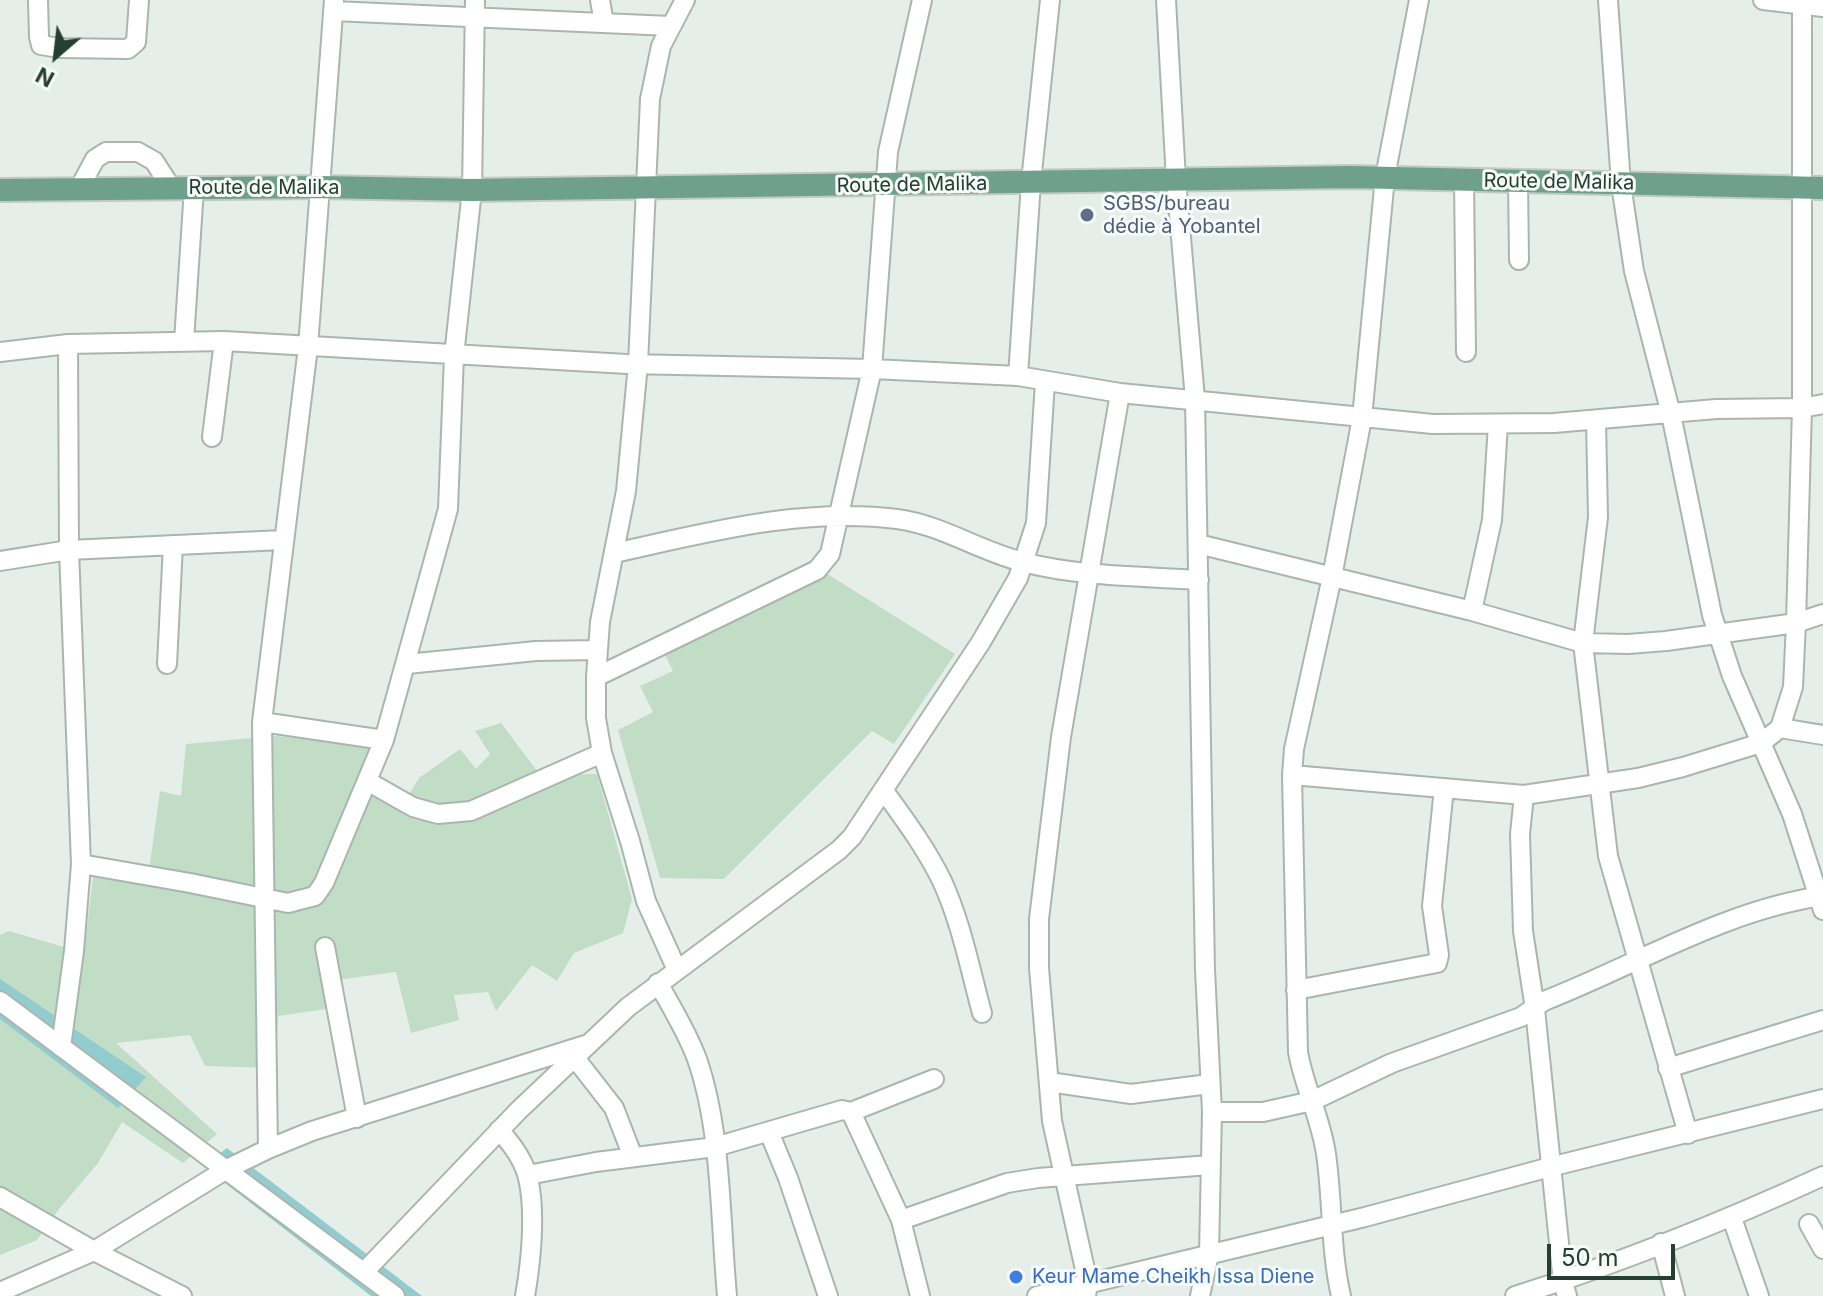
<!DOCTYPE html>
<html>
<head>
<meta charset="utf-8">
<style>
  body { margin:0 }
  #map { position:relative; width:1823px; height:1296px; overflow:hidden; background:#e6eee9; font-family:Inter,sans-serif }
  canvas { display:block }
  .north { position:absolute; left:16px; top:16px; width:80px; height:80px; -webkit-text-stroke:6px #f6faf8; paint-order:stroke; rotate:208deg; font-size:22px; font-weight:700; line-height:32px; text-align:center; color:#263f35 }
  .north::after { content:''; display:block; margin:auto; width:28px; height:36px; background:#263f35; clip-path:polygon(50% 0,100% 100%,50% 72%,0 100%) }
  .scale { position:absolute; left:1547px; top:1244px; width:128px; height:36px; box-sizing:border-box; border:4px solid #263f35; border-top:0; padding-left:10px; font-size:24px; line-height:28px; white-space:nowrap; color:#263f35; -webkit-text-stroke:6px #f6faf8; paint-order:stroke }
</style>
</head>
<body>
<div id="map">
<canvas width="1823" height="1296"></canvas>
<div class="north">N</div>
<div class="scale">50 m</div>
</div>
<script>
const context = document.querySelector('canvas').getContext('2d');
context.lineJoin = 'round';
function paint(path, color) { context.fillStyle = color; context.fill(path, 'evenodd'); }
function strokePath(path, color, width, dash) { context.strokeStyle = color; context.lineWidth = width; context.lineCap = dash ? 'butt' : 'round'; context.setLineDash(dash || []); context.stroke(path); }
function label(font, color, halo, rows, align = 'center') {
  context.font = font + ' Inter,sans-serif'; context.lineWidth = 6; context.setLineDash([]); context.textBaseline = 'middle'; context.strokeStyle = halo; context.fillStyle = color; for (const [text, x, y, turn = 0] of rows) {
    context.save(); context.translate(x, y); context.rotate((+turn || 0) * Math.PI / 180); context.textAlign = isNaN(turn) ? turn : align; if (halo) context.strokeText(text, 0, 0); context.fillText(text, 0, 0); context.restore();
  }
}
const green = new Path2D(`
  M826,573l129,81 -61,90 -22,-13 -148,148 -64,-1 -42,-148 35,-18 -13,-26 33,-15 -8,-16z
  M501,723l39,52 57,-1 35,125 -9,34 -49,20 -17,28 -25,-16 -36,46 -8,-19 -34,3 5,25 -48,13 -15,-61 -67,9 -3,28 -48,7 -4,52 -69,-2 -15,-31 -74,8 101,91 -34,29 -61,-41 -24,41 -39,46 -22,31 -37,15v-320l9,-4 75,22 9,-76 54,8 13,-94 21,5 5,-52 90,-8 107,11 -15,46 32,16 19,-31 41,-29 16,20 14,-15 -15,-23z`);
const water = new Path2D(`
  M0,979l146,98 -28,31 -118,-89z
  M227,1148l195,148h-51l-168,-130z`);
const minor = new Path2D(`
  M38,0l1,37 2,8 18,3 69,1 8,-7 3,-42
  M600,0l4,23
  M1166,0l10,180 19,219 10,571 7,142 -3,142 -9,42
  M1608,0l13,184 13,87 37,143 41,201 20,61 60,138 31,96
  M1763,0l60,7
  M333,11l337,15
  M1464,180l2,172
  M1518,181l1,79
  M79,189l16,-30 11,-7h32l16,9 18,28
  M184,341l10,-153
  M0,352l68,-8 156,-3 403,23 245,5 146,7 102,17 313,31 121,-1 162,-14 86,-1 21,-4
  M1018,376l13,-194 19,-182
  M1596,421l2,96 -15,126 25,213 80,278
  M212,437l12,-96
  M1198,544l274,67 111,32 45,1 38,-3 130,-18 27,-9
  M614,553c92,-20 187,-46 283,-34 45,6 82,32 126,43 57,15 118,14 176,18
  M0,561l69,-11 214,-10
  M1472,611l20,-91 6,-96
  M167,664l6,-119
  M407,664l129,-13 61,-1
  M596,677l221,-107 13,-16 42,-185 16,-217 34,-152
  M262,722l122,18
  M1780,728l13,-41 3,-64 6,-215v-408
  M1292,775l232,20 114,-17 45,-11 78,-24 19,-15 43,7
  M367,781l46,26 25,7 33,-3 131,-58
  M884,791c21,29 42,57 58,90 19,41 28,88 40,132
  M1524,795l-4,39 3,97 12,78 28,273 4,14
  M81,864l109,19 98,20 27,-7 9,-13 60,-143 64,-231 6,-153 18,-166 3,-190
  M325,947l32,171
  M677,970l-31,-69 -16,-60 -28,-88 -6,-35v-41l4,-55 26,-131 12,-127 12,-265 11,-53 24,-46
  M658,983c14,25 29,49 39,76 25,72 23,161 30,237
  M1296,990l141,-27 2,-8 -7,-49 12,-118
  M0,1001l395,295
  M61,1047l13,-96 7,-87 -12,-314 -1,-206
  M575,1058l39,50 19,49
  M1668,1068l155,-48
  M1049,1082l82,12 78,-10
  M851,1112l50,108 19,76
  M1212,1112h51l49,-11 80,-38 129,-46 23,-16c92,-36 181,-91 279,-105
  M499,1130c12,13 25,31 29,48 8,34 3,84 -3,118
  M769,1132l19,46 40,118
  M268,1149l-6,-427 46,-375 26,-347
  M528,1175l68,-13 119,-15 127,-37 9,2 83,-33
  M0,1197l94,54 88,45
  M1732,1218l27,78
  M901,1220l106,-37 31,-5 172,-13
  M1809,1224l14,25
  M1661,1243l14,53
  M364,1272l155,-162 109,-103 211,-157 13,-13 129,-195 37,-64 18,-55 9,-141
  M0,1292l94,-41 133,-82 41,-20 44,-18 273,-86
  M1037,1296l328,-79 185,-50 273,-68
  M1086,1296l2,-13 -36,-162 -13,-153v-49l22,-182 59,-344
  M1341,1296c-11,-48 -8,-94 -15,-142 -5,-36 -22,-67 -28,-102l-6,-277 2,-26 38,-172 30,-159 23,-241 34,-177
  M1515,1296c105,-33 208,-74 308,-120`);
const major = new Path2D(`
  M0,190l321,-3 151,3 878,-13 473,11`);
const markers = [
  [1087,215,8,"#5c6f8a"],
  [1016,1277,8,"#3f7fe0"]
];
const streetNames = [
  ["Route de Malika",1559,182,1],
  ["Route de Malika",912,185,-1],
  ["Route de Malika",264,188]
];
const serviceNames = [
  ["SGBS/bureau",1103,204],
  ["dédie à Yobantel",1103,227]
];
const shopNames = [
  ["Keur Mame Cheikh Issa Diene",1032,1277]
];
paint(green, '#c1ddc5');
paint(water, '#93ccce');
strokePath(minor, '#a9b6af', 22);
strokePath(major, '#c2c9c6', 26);
strokePath(minor, '#fff', 18);
strokePath(major, '#6ea08c', 22);
for (const [x, y, r, color] of markers) { const dot = new Path2D(); dot.arc(x, y, r, 0, 2 * Math.PI); context.fillStyle = color; context.fill(dot); strokePath(dot, '#f6faf8', 3); }
label('20px', '#263f35', '#f6faf8', streetNames);
label('20px', '#4e5e75', '#f6faf8', serviceNames, 'left');
label('20px', '#366cbe', '#f6faf8', shopNames, 'left');
</script>
</body>
</html>
